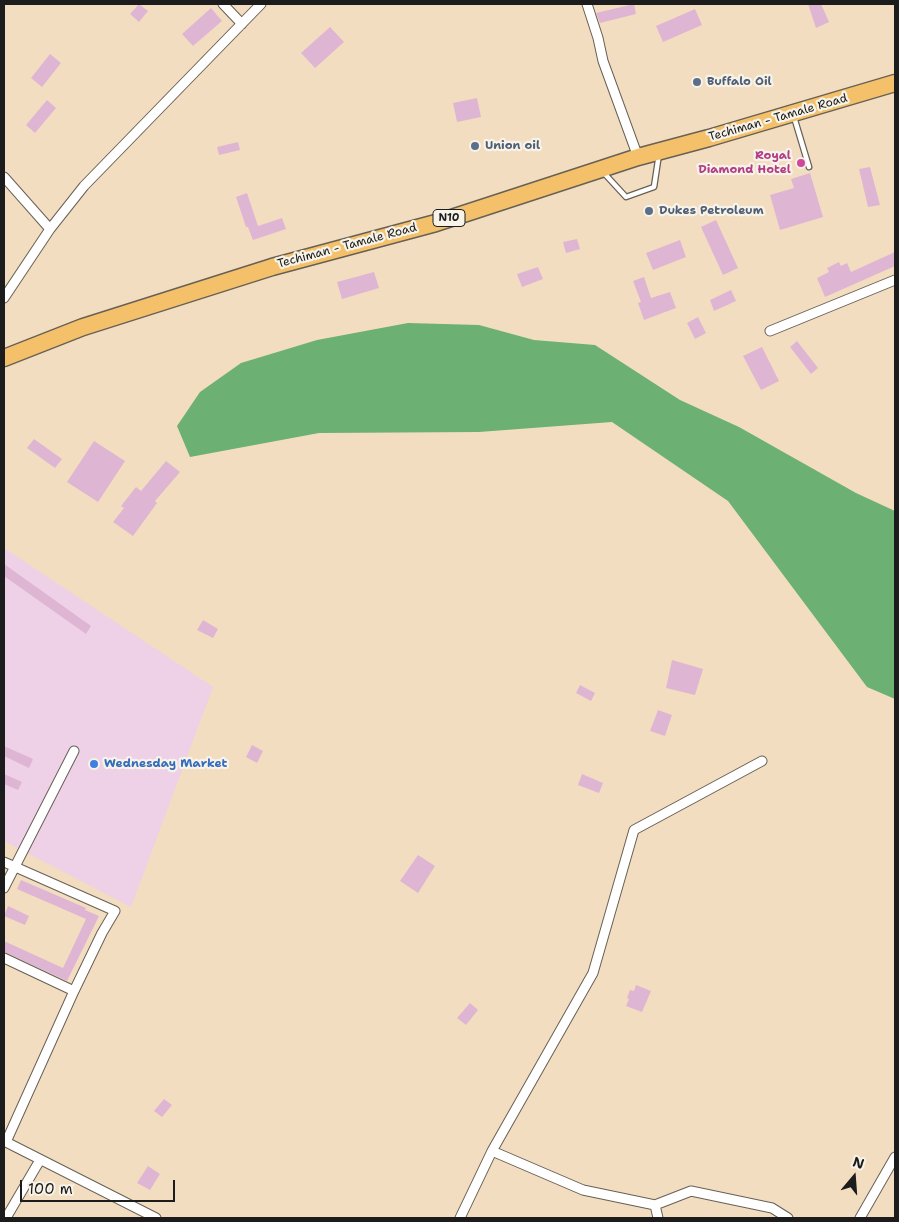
<!DOCTYPE html>
<html>
<head>
<meta charset="utf-8">
<style>
  body { margin:0 }
  #map { position:relative; width:899px; height:1222px; overflow:hidden; background:#f3ddc0; font-family:"Shantell Sans",sans-serif }
  canvas { display:block }
  .frame { position:absolute; inset:0; border:5px solid #1c1c1c; pointer-events:none }
  .north { position:absolute; left:829px; top:1152px; width:50px; height:50px; -webkit-text-stroke:4px #f7f3e8; paint-order:stroke; rotate:18deg; font-size:14px; font-weight:700; line-height:20px; text-align:center; color:#1c1c1c }
  .north::after { content:''; display:block; margin:auto; width:18px; height:22px; background:#1c1c1c; clip-path:polygon(50% 0,100% 100%,50% 72%,0 100%) }
  .scale { position:absolute; left:20px; top:1180px; width:155px; height:22px; box-sizing:border-box; border:2px solid #1c1c1c; border-top:0; padding-left:6px; font-size:15px; line-height:18px; white-space:nowrap; color:#1c1c1c; -webkit-text-stroke:4px #f7f3e8; paint-order:stroke }
</style>
</head>
<body>
<div id="map">
<canvas width="899" height="1222"></canvas>
<div class="frame"></div>
<div class="north">N</div>
<div class="scale">100 m</div>
</div>
<script>
const context = document.querySelector('canvas').getContext('2d');
context.lineJoin = 'round';
function paint(path, color) { context.fillStyle = color; context.fill(path, 'evenodd'); }
function strokePath(path, color, width, dash) { context.strokeStyle = color; context.lineWidth = width; context.lineCap = dash ? 'butt' : 'round'; context.setLineDash(dash || []); context.stroke(path); }
function label(font, color, halo, rows, align = 'center') {
  context.font = font + ' "Shantell Sans",sans-serif'; context.lineWidth = 4.5; context.setLineDash([]); context.textBaseline = 'middle'; context.strokeStyle = halo; context.fillStyle = color; for (const [text, x, y, turn = 0] of rows) {
    context.save(); context.translate(x, y); context.rotate((+turn || 0) * Math.PI / 180); context.textAlign = isNaN(turn) ? turn : align; if (halo) context.strokeText(text, 0, 0); context.fillText(text, 0, 0); context.restore();
  }
}
const built = new Path2D(`
  M4,548l209,139 -82,220 -127,-66z`);
const forest = new Path2D(`
  M408,323l71,2 55,15 61,5 85,55 59,27 117,66 39,18v188l-28,-12 -139,-186 -116,-79 -133,10 -160,1 -129,24 -13,-31 23,-34 41,-29 76,-23z`);
const building = new Path2D(`
  M139,4l9,7 -9,11 -9,-8z
  M634,4l2,10 -36,9 -4,-10z
  M808,4h13l8,18 -13,6z
  M211,8l11,13 -29,25 -11,-12z
  M695,9l7,16 -39,17 -7,-16z
  M330,27l14,15 -29,26 -14,-15z
  M50,54l11,9 -19,24 -11,-9z
  M477,98l4,19 -24,5 -4,-19z
  M47,100l9,8 -21,25 -9,-8z
  M238,142l2,8 -21,5 -2,-8z
  M870,167l10,38 -12,2 -9,-38z
  M810,173l13,44 -43,13 -10,-35 24,-7 -3,-9z
  M247,193l11,33 24,-8 4,11 -33,11 -5,-13h-2l-10,-30z
  M716,220l22,48 -15,7 -22,-48z
  M577,239l3,10 -14,4 -3,-11z
  M680,240l6,17 -33,13 -7,-17z
  M895,252v14l-70,31 -8,-19 12,-6 -2,-4 12,-6 2,4 6,-3 4,9z
  M538,267l5,12 -21,8 -5,-13z
  M374,272l5,16 -37,11 -5,-17z
  M644,277l7,21 19,-6 6,16 -32,12 -6,-17 3,-1 -8,-21z
  M731,290l5,11 -22,10 -4,-11z
  M698,317l8,16 -11,6 -8,-16z
  M797,341l21,27 -7,6 -21,-27z
  M762,347l17,34 -18,9 -18,-34z
  M34,439l28,20 -7,9 -28,-20z
  M94,441l31,20 -27,41 -31,-20z
  M166,461l14,11 -25,29 2,2 -24,33 -20,-14 11,-14 -3,-2 15,-19 5,4z
  M4,564l87,62 -5,8 -82,-58z
  M203,620l15,9 -5,9 -16,-8z
  M672,660l31,9 -8,26 -29,-7z
  M580,685l15,8 -4,8 -15,-8z
  M658,710l14,5 -7,21 -15,-5z
  M252,745l11,6 -6,12 -11,-6z
  M4,746l29,13 -4,9 -25,-12z
  M4,774l18,8 -4,8 -14,-6z
  M582,774l21,9 -4,10 -21,-8z
  M418,855l17,11 -17,27 -18,-12z
  M21,880l65,28 -1,2 14,6 -32,65 -63,-29v-11l59,27 23,-49 -69,-30z
  M8,906l21,10 -4,9 -21,-9z
  M636,985l15,6 -9,21 -16,-6 3,-7 -2,-1 3,-8 4,1z
  M470,1003l8,7 -12,15 -9,-7z
  M164,1099l8,6 -10,12 -8,-6z
  M148,1166l12,8 -10,16 -13,-7z`);
const lane = new Path2D(`
  M794,117l15,50
  M603,172l23,25 28,-10 5,-33`);
const street = new Path2D(`
  M223,4l19,20
  M587,4l11,34 5,23 35,96
  M4,177l46,52
  M4,298l46,-69 34,-43 177,-182
  M770,331l125,-51
  M4,862l111,49 -13,22 -28,58 -68,151
  M4,888l70,-137
  M4,958l70,33
  M4,1141l152,77
  M492,1151l91,39 72,15 36,-14 81,17 16,10
  M655,1205l3,13
  M6,1218l34,-58
  M460,1218l32,-67 101,-178 41,-143 128,-69
  M860,1218l35,-61`);
const highway = new Path2D(`
  M4,358l79,-31 189,-60 164,-44 202,-66 71,-19 186,-55`);
const markers = [
  [697,82,5,"#5c6f8a"],
  [475,146,5,"#5c6f8a"],
  [801,163,5,"#d1479c"],
  [649,211,5,"#5c6f8a"],
  [94,764,5,"#3f7fe0"]
];
const shields = [
  [449,218,32]
];
const shieldNames = [
  ["N10",449,218]
];
const serviceNames = [
  ["Buffalo Oil",707,82],
  ["Union oil",485,146],
  ["Dukes Petroleum",659,211]
];
const streetNames = [
  ["Techiman - Tamale Road",778,118,-16],
  ["Techiman - Tamale Road",347,246,-15]
];
const hotelNames = [
  ["Royal",791,156],
  ["Diamond Hotel",791,170]
];
const shopNames = [
  ["Wednesday Market",104,764]
];
paint(built, '#eed0e7');
paint(forest, '#6cb073');
paint(building, '#dfb5d4');
strokePath(lane, '#676055', 7);
strokePath(street, '#676055', 11);
strokePath(highway, '#676055', 19);
strokePath(lane, '#fff', 4.5);
strokePath(street, '#fff', 9);
strokePath(highway, '#f4c16a', 16);
for (const [x, y, r, color] of markers) { const dot = new Path2D(); dot.arc(x, y, r, 0, 2 * Math.PI); context.fillStyle = color; context.fill(dot); strokePath(dot, '#f7f3e8', 2); }
for (const [x, y, w] of shields) { const box = new Path2D(); box.roundRect(x - w / 2, y - 8.5, w, 17, 4); context.fillStyle = '#f7f3e8'; context.fill(box); strokePath(box, '#1c1c1c', 1); }
label('bold 11px', '#1c1c1c', null, shieldNames);
label('bold 12px', '#4e5e75', '#f7f3e8', serviceNames, 'left');
label('12px', '#1c1c1c', '#f7f3e8', streetNames);
label('bold 12px', '#b23c85', '#f7f3e8', hotelNames, 'right');
label('bold 12px', '#366cbe', '#f7f3e8', shopNames, 'left');
</script>
</body>
</html>
